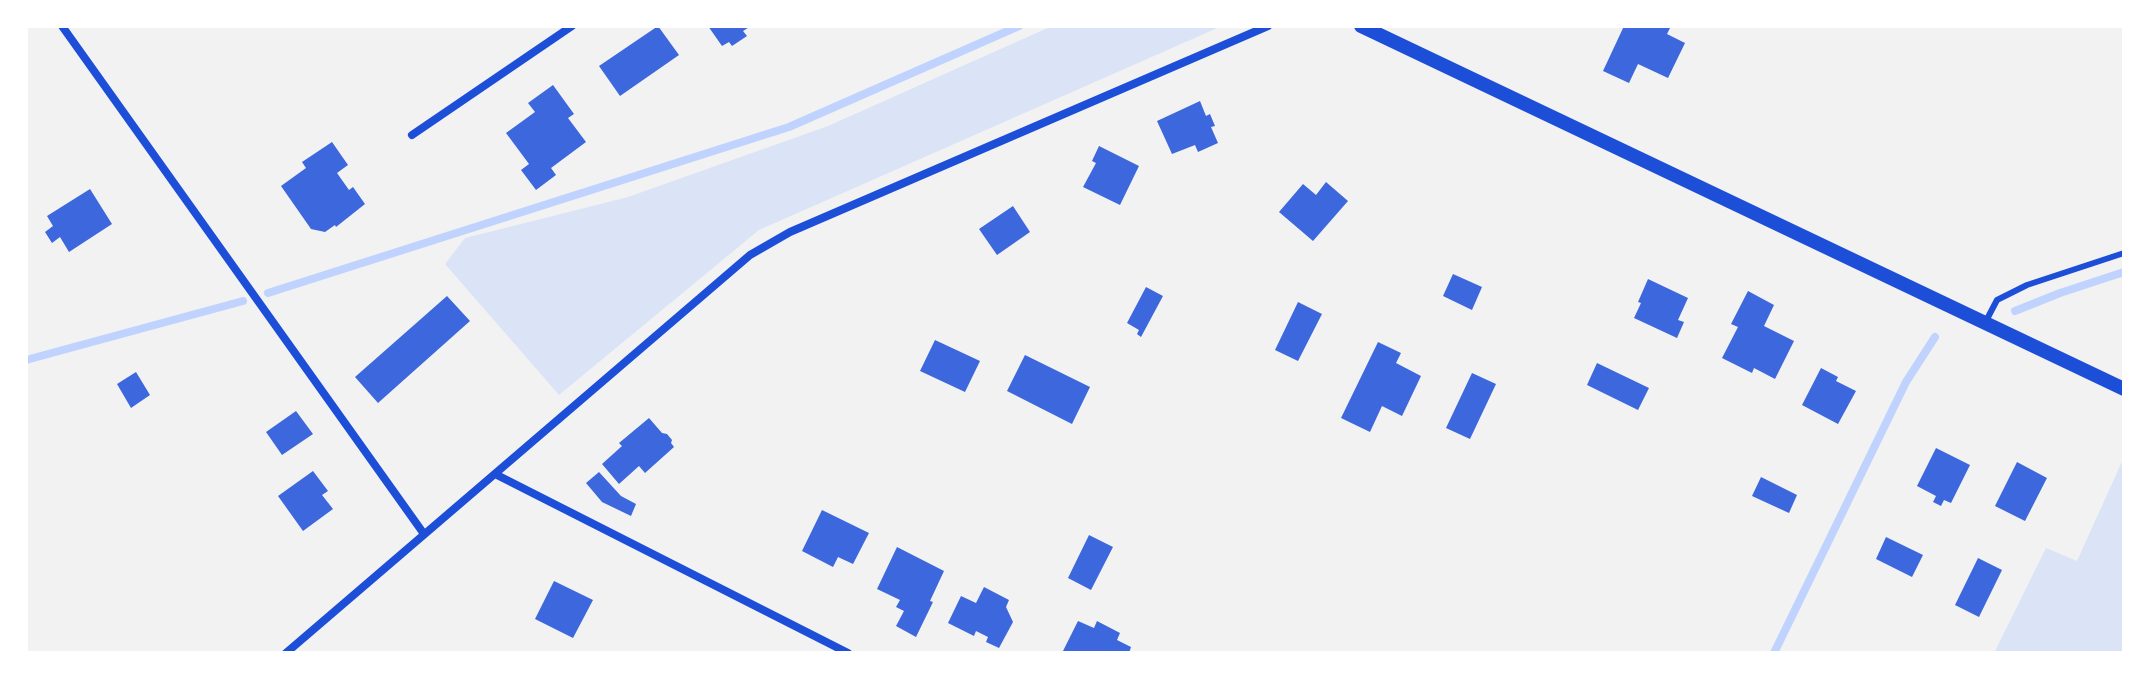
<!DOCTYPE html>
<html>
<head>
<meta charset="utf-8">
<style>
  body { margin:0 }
  #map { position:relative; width:2150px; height:679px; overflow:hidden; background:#f2f2f2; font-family:"Asap Condensed",sans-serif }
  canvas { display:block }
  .frame { position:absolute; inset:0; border:28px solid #fff; pointer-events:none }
</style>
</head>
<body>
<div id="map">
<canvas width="2150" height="679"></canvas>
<div class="frame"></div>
</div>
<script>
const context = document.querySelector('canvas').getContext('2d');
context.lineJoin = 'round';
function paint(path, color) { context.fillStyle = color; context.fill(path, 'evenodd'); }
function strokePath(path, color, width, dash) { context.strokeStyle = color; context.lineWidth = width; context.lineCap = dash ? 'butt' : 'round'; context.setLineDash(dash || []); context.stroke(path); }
const green = new Path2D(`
  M1052,26h170l-463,204 -200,165 -114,-131 20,-26 163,-41 200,-71z
  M2124,457v196h-130l52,-105 31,13z`);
const stream = new Path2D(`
  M268,293l521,-166 230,-101
  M2015,311l45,-18 64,-21
  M26,360l217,-59
  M1774,653l132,-271 29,-45`);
const building = new Path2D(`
  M658,26l21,29 -59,41 -21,-30z
  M708,26h43l-8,5 4,5 -15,10 -3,-4 -7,4z
  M1624,26h47l-4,8 18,9 -17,35 -30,-14 -9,19 -26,-12z
  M553,85l21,29 -6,4 18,24 -35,26 5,7 -20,15 -15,-20 8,-6 -23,-31 29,-21 -7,-9z
  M1200,101l6,15 4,-2 5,12 -4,1 7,16 -20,9 -3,-7 -23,9 -15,-33z
  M332,142l16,23 -11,8 12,17 4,-3 12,17 -29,23 -1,-2 -10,7 -14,-3 -30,-43 25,-18 -4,-6z
  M1099,146l40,20 -19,39 -37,-18 13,-24 -4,-2z
  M1326,182l22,19 -35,40 -34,-29 24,-28 13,11z
  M90,189l22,35 -43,28 -9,-15 -8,6 -7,-11 8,-6 -6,-10z
  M1013,206l17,26 -33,23 -18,-26z
  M1453,274l29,13 -10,23 -29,-14z
  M1648,279l40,19 -10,22 6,2 -7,16 -43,-20 7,-15 -3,-1z
  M1146,287l17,9 -22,41 -4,-3 2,-4 -12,-7z
  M1748,291l26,14 -10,21 30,15 -19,38 -21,-11 -2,5 -30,-15 16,-31 -7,-3z
  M447,296l23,25 -92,82 -23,-26z
  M1298,302l24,12 -24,47 -23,-11z
  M935,340l45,21 -15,31 -45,-21z
  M1378,342l23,11 -5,10 25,13 -19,40 -20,-10 -12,26 -29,-14z
  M1025,355l65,32 -18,37 -65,-33z
  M1597,363l52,25 -11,22 -51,-25z
  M1821,368l17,9 -2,4 20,10 -18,33 -36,-19z
  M136,372l14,23 -19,13 -14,-24z
  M1472,373l24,11 -26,55 -24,-11z
  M296,411l17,23 -31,21 -16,-23z
  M649,418l13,15 5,1 5,6 -1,3 3,4 -29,26 -6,-7 -20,18 -17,-20 20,-18 -3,-3z
  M1936,448l34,17 -19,38 -7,-3 -3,6 -8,-4 3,-6 -19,-10z
  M2017,462l30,16 -22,43 -30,-15z
  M313,471l15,20 -6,4 11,14 -30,22 -25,-35z
  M599,472l22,24 15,8 -5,12 -29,-14 -16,-19z
  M1761,477l36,18 -8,18 -37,-17z
  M822,510l47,23 -16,31 -15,-7 -5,10 -31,-16z
  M1089,535l24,12 -22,43 -23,-12z
  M1886,537l37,18 -11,22 -36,-18z
  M897,547l47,24 -14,30 3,1 -17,35 -20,-11 8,-15 -8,-4 4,-7 -23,-11z
  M1978,558l24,12 -23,47 -24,-12z
  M554,581l39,19 -20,38 -38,-19z
  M984,587l25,13 -3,7 7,15 -14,26 -13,-6 2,-5 -12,-6 -2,5 -26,-13 13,-27 15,7z
  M1078,621l16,7 3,-7 23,12 -3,7 14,7 -2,6h-67z`);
const service = new Path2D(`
  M1986,321l11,-21 30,-15 97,-32`);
const minor = new Path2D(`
  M62,26l362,508
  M412,135l160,-109
  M495,474l353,179
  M286,653l464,-398 40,-23 478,-206`);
const tertiary = new Path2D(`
  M1361,26l763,363`);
paint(green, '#dbe4f7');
strokePath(stream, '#bfd3fe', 8);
paint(building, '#3d67dc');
strokePath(service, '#1d4ed8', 6);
strokePath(minor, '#1d4ed8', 8);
strokePath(tertiary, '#1d4ed8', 14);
</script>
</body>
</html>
